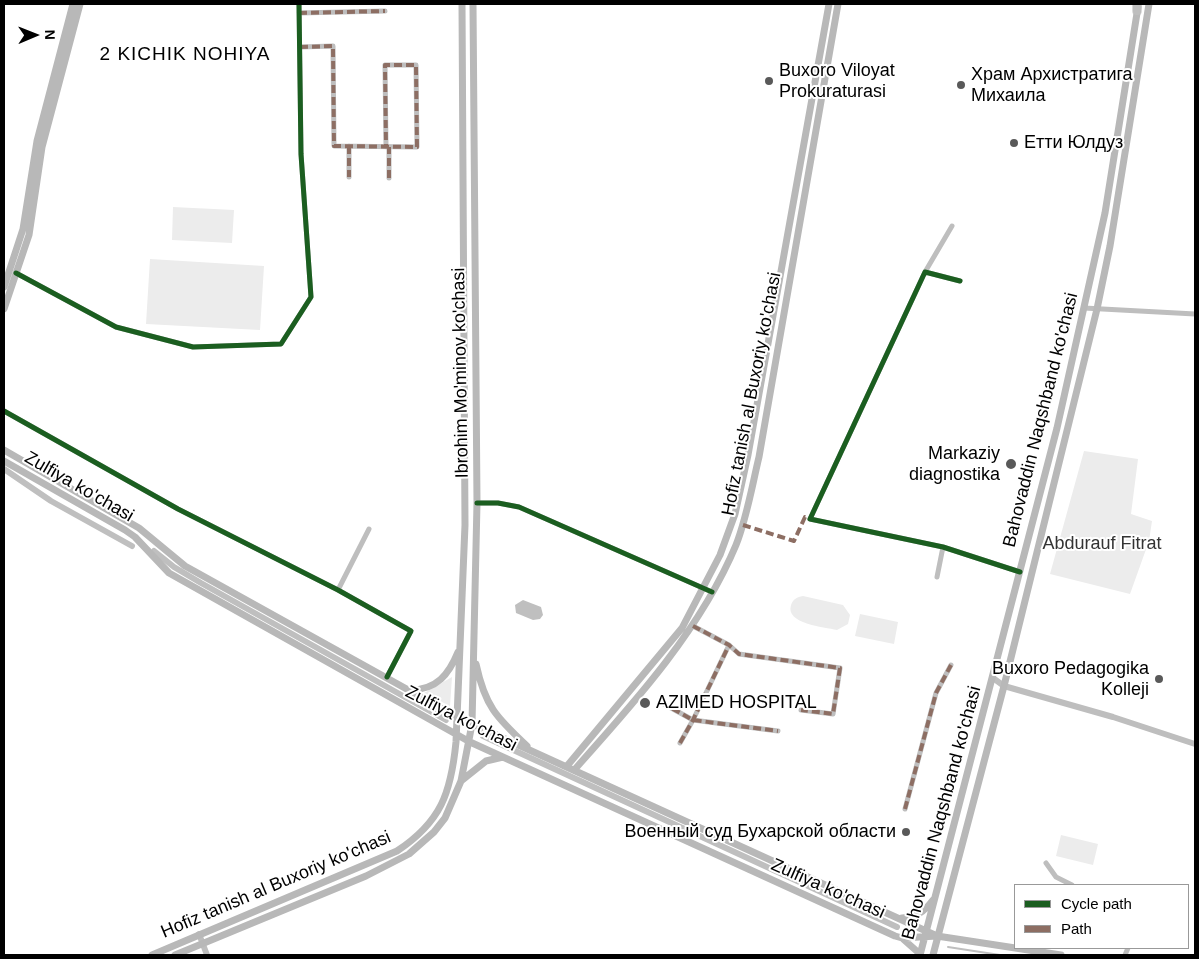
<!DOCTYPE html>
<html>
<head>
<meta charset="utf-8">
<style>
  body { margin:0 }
  #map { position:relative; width:1199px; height:959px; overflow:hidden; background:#fff; font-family:Helvetica,sans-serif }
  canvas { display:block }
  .frame { position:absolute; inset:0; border:5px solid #000; pointer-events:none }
  .legend { position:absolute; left:1014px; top:884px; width:175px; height:65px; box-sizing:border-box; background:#fff; border:1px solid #999; margin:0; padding:6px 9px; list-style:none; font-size:15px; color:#000 }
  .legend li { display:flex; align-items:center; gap:10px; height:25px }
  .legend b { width:25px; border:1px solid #999 }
  .north { position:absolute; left:10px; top:10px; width:50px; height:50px; -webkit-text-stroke:4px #fff; paint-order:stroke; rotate:89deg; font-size:14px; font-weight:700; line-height:20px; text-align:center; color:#000 }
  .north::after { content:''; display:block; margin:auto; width:18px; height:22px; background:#000; clip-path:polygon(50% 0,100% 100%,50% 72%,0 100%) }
</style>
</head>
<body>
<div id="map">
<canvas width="1199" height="959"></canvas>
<div class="frame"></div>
<ul class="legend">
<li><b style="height:6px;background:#1b5e20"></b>Cycle path</li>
<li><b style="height:6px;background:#8d6e63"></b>Path</li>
</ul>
<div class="north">N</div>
</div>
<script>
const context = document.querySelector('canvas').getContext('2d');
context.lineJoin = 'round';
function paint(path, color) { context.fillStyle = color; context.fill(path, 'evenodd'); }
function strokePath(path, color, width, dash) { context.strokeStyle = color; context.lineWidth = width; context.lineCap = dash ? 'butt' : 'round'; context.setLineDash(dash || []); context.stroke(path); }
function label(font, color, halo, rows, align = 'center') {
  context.font = font + ' Helvetica,sans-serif'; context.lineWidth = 4; context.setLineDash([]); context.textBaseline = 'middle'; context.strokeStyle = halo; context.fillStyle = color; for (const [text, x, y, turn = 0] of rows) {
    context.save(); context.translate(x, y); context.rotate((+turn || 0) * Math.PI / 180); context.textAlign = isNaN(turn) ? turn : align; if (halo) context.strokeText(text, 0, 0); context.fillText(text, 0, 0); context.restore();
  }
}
const green = new Path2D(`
  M173,207l61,3 -2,33 -60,-3z
  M150,259l114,7 -4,64 -114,-6z
  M1084,451l54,8 -7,55 21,7 -3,20 -19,53 -80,-20z
  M803,596l40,9 7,10 -2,9 -11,6c-13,-3 -52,-6 -46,-25 2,-6 6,-8 12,-9z
  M860,614l38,8 -4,22 -39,-8z
  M452,677l-2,29 -26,-13z
  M1061,835l37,9 -5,21 -37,-9z`);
const water = new Path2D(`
  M523,600l18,7 2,8 -3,4 -7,1 -17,-7 -1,-8z`);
const stream = new Path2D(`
  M948,947l52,8`);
const canal = new Path2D(`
  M4,469l47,32 81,45
  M154,551l20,16 27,16 245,137
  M483,736l414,191`);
const minor = new Path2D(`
  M299,13l86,-2
  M300,47l33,-1 1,100 83,1 -1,-82h-31l1,82
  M349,146v31
  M389,178v-31
  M925,272l27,-46
  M16,273l100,54 77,20 88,-3 30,-47 -10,-143 -2,-150
  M960,281l-35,-9 -115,247 133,28 77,25
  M1084,308l111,6
  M4,411l174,98 160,81 73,41 -24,46
  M477,503h21l21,4 193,85
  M937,577l6,-30
  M338,590l31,-61
  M693,626l36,19 10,9 101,14 -7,46 -32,-4
  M662,703l31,17 85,11
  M680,743l13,-23 36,-75
  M905,809l31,-116 15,-28
  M1046,863l10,14 16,8
  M1125,955l3,-7`);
const tertiary = new Path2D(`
  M993,678l11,8 109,31 82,27
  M199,934l8,21`);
const secondary = new Path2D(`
  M4,287l19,-58 14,-88 36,-137
  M4,309l25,-74 13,-88 38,-143
  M4,450l135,78 46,38 272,151 480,219 124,19
  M4,461l121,69 10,7 34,36 301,169 425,194 7,2 35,-2
  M476,664c9,42 20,53 51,82
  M410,690c27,0 39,-16 48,-38
  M567,766l115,-138 38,-73 15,-41 13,-59 81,-451
  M575,769c60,-67 126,-140 161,-224 11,-28 16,-59 23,-88l79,-453
  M461,781l25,-20 17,-4
  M902,918c15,-1 22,-6 31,-18
  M902,938l18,16
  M152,955l245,-104c44,-29 54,-58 59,-109l9,-217 -3,-521
  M175,955l191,-79 43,-22 25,-22 11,-14 16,-37 11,-57 5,-221 -4,-499
  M920,955l137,-527 48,-215 33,-206
  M933,955l71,-269 93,-377 13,-63 39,-242`);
const primary = new Path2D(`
  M1137,4v7`);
const quiet = new Path2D(`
  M299,13l86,-2
  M300,47l33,-1 1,100 83,1 -1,-82h-31l1,82
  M349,146v31
  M389,178v-31
  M743,525l51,16 11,-24 5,2
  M693,626l36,19 10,9 101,14 -7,46 -32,-4
  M662,703l31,17 85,11
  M680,743l13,-23 36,-75
  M905,809l31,-116 15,-28`);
const cycleway = new Path2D(`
  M16,273l100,54 77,20 88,-3 30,-47 -10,-143 -2,-150
  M960,281l-35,-9 -115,247 133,28 77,25
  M4,411l174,98 160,81 73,41 -24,46
  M477,503h21l21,4 193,85`);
const markers = [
  [769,81,5,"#595959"],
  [961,85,5,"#595959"],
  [1014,143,5,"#595959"],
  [1011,464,6,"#595959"],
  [1159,679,5,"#595959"],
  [645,703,6,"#595959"],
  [906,832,5,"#595959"]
];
const poiNames = [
  ["Buxoro Viloyat",779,71],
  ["Prokuraturasi",779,92],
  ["Храм Архистратига",971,75],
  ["Михаила",971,96],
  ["Етти Юлдуз",1024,143],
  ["Markaziy",1000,454,"right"],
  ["diagnostika",1000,475,"right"],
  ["Buxoro Pedagogika",1149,669,"right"],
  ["Kolleji",1149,690,"right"],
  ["AZIMED HOSPITAL",656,703],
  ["Военный суд Бухарской области",896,832,"right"]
];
const streetNames = [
  ["Ibrohim Mo'minov ko'chasi",461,373,-91],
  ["Hofiz tanish al Buxoriy ko'chasi",752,394,-79],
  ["Bahovaddin Naqshband ko'chasi",1041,420,-76],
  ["Zulfiya ko'chasi",79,487,30],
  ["Zulfiya ko'chasi",461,719,27],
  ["Bahovaddin Naqshband ko'chasi",942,813,-75],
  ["Hofiz tanish al Buxoriy ko'chasi",276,885,-23],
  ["Zulfiya ko'chasi",828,889,24]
];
const parkNames = [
  ["Abdurauf Fitrat",1102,544]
];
const neighbourhoodNames = [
  ["2 KICHIK NOHIYA",185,55]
];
paint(green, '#ececec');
paint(water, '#bfbfbf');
strokePath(stream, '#bfbfbf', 2);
strokePath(canal, '#bfbfbf', 6);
strokePath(primary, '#dbdbdb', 10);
strokePath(minor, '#bebebe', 5);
strokePath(tertiary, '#bebebe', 6);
strokePath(secondary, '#b8b8b8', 7);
strokePath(primary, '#bebebe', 8);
strokePath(quiet, '#8d6e63', 4, [8, 4]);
strokePath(cycleway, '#1b5e20', 5);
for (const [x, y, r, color] of markers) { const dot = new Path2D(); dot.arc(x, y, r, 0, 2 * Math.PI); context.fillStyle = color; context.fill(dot); strokePath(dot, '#fff', 2); }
label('18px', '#000', '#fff', poiNames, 'left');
label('18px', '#000', '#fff', streetNames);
label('18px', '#333', '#fff', parkNames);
context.letterSpacing = '1px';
label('19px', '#000', '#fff', neighbourhoodNames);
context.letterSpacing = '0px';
</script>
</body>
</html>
